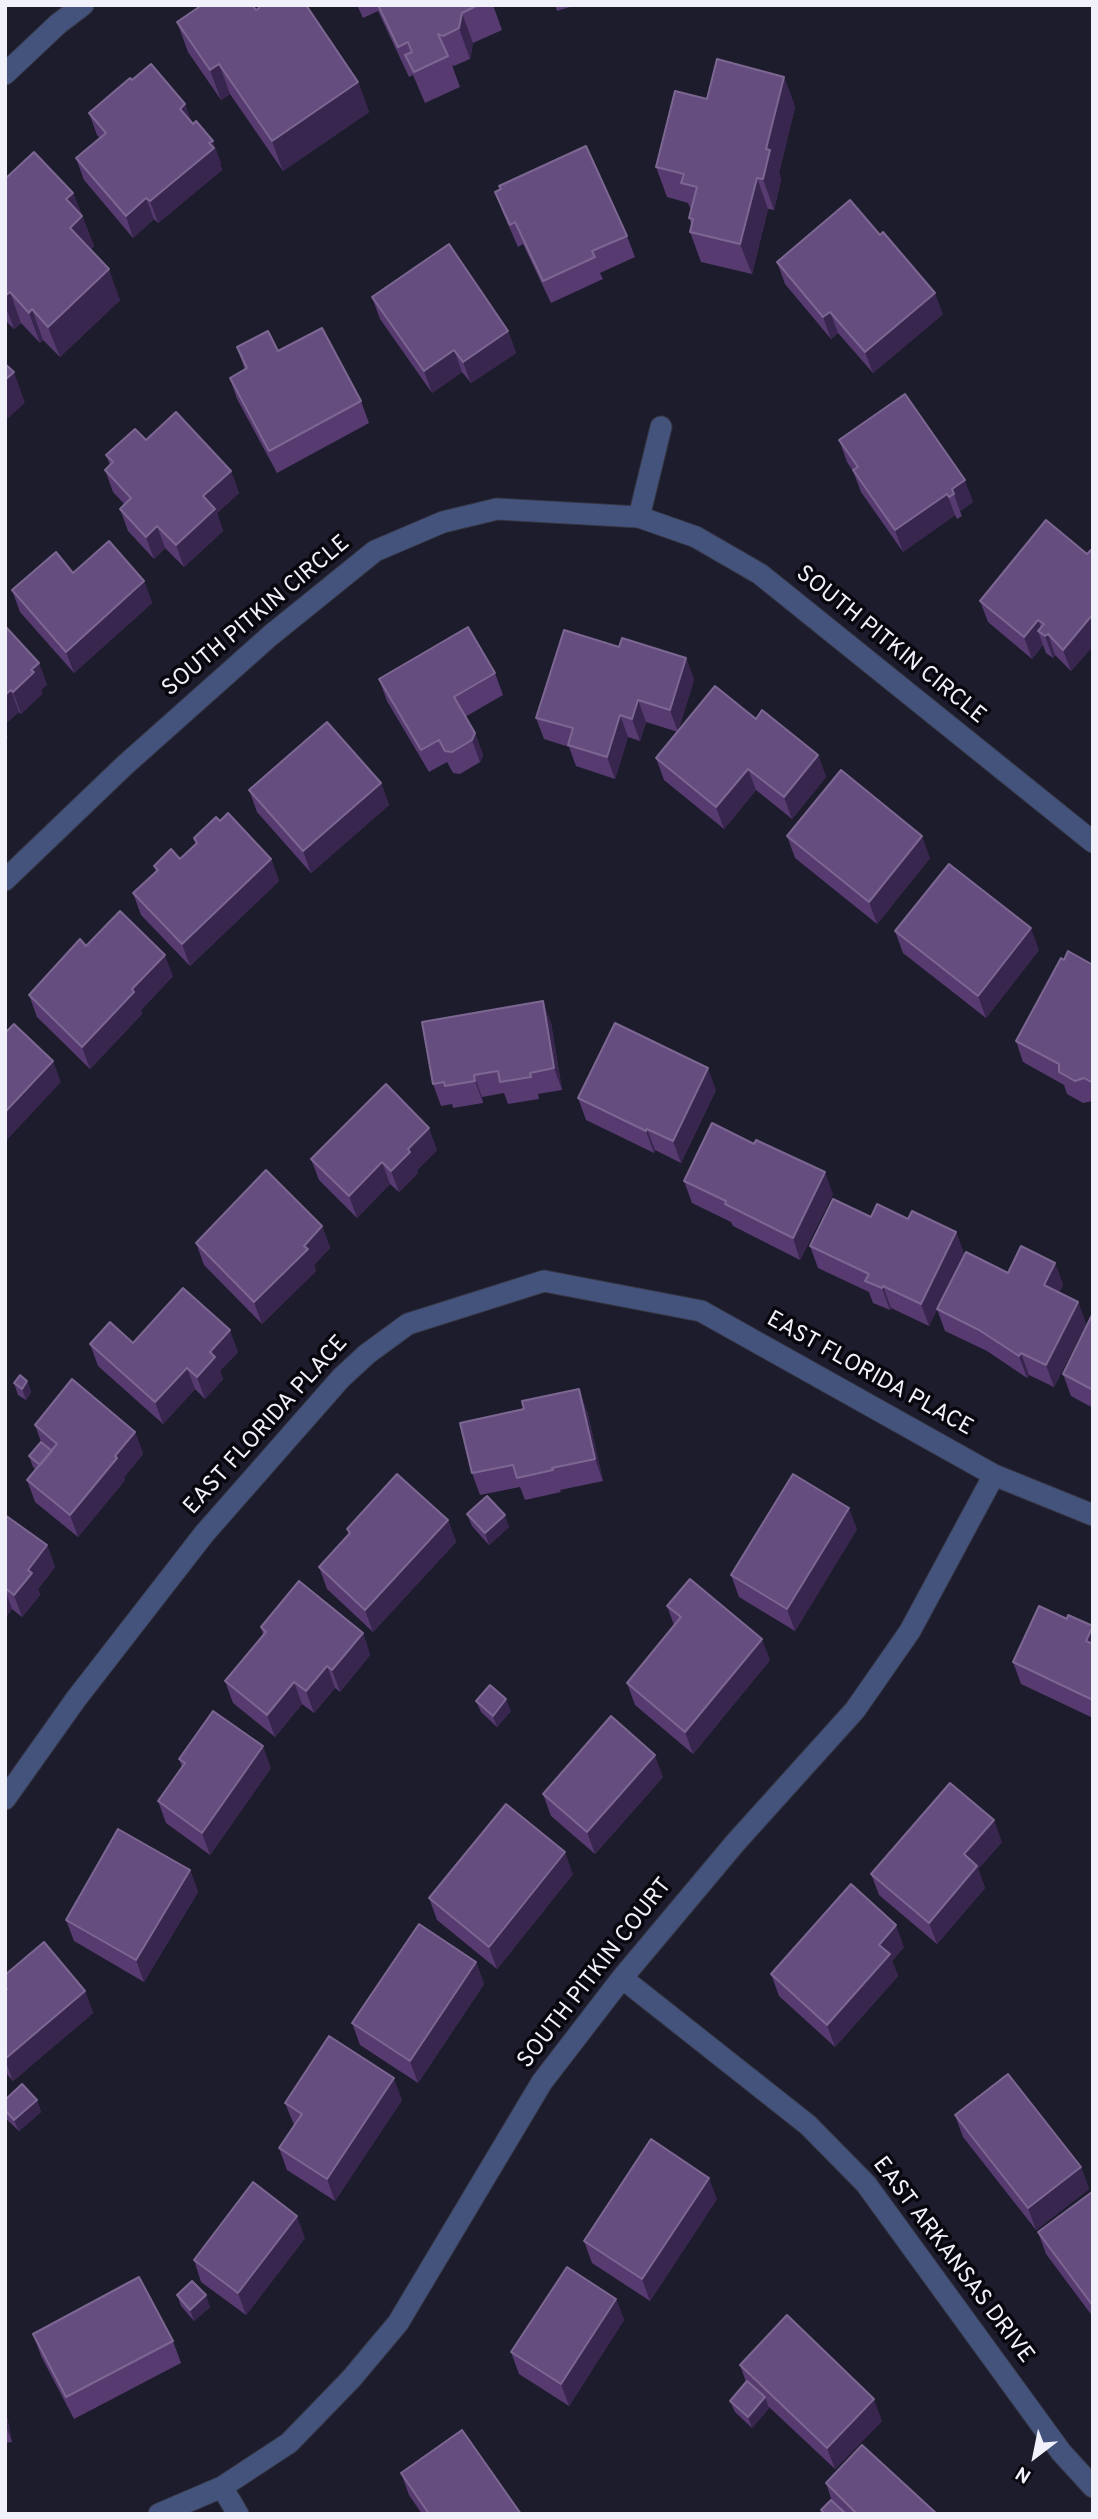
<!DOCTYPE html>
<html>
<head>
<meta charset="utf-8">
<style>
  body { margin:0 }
  #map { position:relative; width:1098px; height:2519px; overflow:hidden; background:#1d1c2c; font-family:Overpass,sans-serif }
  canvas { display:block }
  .frame { position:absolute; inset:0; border:7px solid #f1f1fc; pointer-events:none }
  .north { position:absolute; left:1000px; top:2421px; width:70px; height:70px; -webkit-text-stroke:5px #08070e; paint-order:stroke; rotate:212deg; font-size:19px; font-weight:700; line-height:28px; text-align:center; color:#f1f1fc }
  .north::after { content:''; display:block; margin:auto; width:24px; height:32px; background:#f1f1fc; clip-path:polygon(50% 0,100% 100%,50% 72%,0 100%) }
</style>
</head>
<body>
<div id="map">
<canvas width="1098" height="2519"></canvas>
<div class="frame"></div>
<div class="north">N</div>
</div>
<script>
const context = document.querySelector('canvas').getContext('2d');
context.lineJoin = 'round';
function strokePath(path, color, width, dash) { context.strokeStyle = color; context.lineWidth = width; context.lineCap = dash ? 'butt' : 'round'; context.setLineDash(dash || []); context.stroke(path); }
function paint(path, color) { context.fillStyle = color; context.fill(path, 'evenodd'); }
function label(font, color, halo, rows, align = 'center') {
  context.font = font + ' Overpass,sans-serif'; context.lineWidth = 7; context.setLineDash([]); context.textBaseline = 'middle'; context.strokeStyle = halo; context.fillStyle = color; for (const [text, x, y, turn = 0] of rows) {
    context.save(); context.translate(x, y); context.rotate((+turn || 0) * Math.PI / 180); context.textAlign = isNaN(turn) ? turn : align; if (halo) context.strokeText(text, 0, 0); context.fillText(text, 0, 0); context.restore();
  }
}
const minor = new Path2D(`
  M5,74l53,-50 25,-19
  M639,517l22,-90
  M5,880l120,-115 146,-130 104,-84 68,-29 54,-13 142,8 57,20 64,37 333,268
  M5,1799l71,-100 128,-165 137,-156 26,-24 41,-30 136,-43 157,30 293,164 99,40
  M622,1978l186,147 58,59 195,268 32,35
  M222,2487l16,27
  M159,2514l63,-27 67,-44 62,-64 47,-56 144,-241 80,-104 114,-136 119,-132 55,-79 84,-156`);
const wall = new Path2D(`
  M257,5l101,77 11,30 -86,59 -53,-77 -9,6 -33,-48 -11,-30 79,-12 3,-1z
  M357,5h136l9,25 -29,13 -3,16 -16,7 -2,-1 8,22 -35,16 -12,-28 -4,2 -31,-66 -15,7z
  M555,5h21l-19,6z
  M784,77l11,30 -16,66 2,7 -7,30 -6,-1 -16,65 -51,-12 -11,-30 2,-6 -3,-8 2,-8 -3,-7 -21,-6 -11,-30 51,-68z
  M132,80l53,24 7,20 29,39 -1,1 2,6 -64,53 -4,-4 -21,19 -49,-58 -8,-22 24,-20 -3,-3 -8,-22z
  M5,179l68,14 21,53 -4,4 30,50 -60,57 -17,-17 -3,3 -19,-20 -7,6 -9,-9z
  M499,186l128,50 8,21 -35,16 3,6 -52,24 -28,-59 -5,3 -15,-34 -8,-21 5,-3z
  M777,262l166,52 -70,59 -35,-40 -7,6 -46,-55z
  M372,297l136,34 8,22 -45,30 -9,-11 -30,21 -52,-74z
  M237,347l41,4 83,50 8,22 -92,50 -40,-74 -7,-21 15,-8z
  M146,440l85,31 8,22 -22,20 6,18 -39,36 -19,-19 -11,11 -26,-28 -8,-22 5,-4 -12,-13 -8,-22 5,-5 -4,-10z
  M839,440l134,62 -13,9 2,5 -5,3 -2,-4 -52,37 -42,-60 -8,-21 -6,-9z
  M1093,551v95l-22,25 -16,-16 -2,3 -7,-5 -3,-8 -11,14 -44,-37 -8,-21z
  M73,573l71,8 8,22 -78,70 -54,-61 -8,-22z
  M5,626l34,37 8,22 -6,5 1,4 -21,20 -2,-2 -14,12z
  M619,647l67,11 8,22 -16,51 78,-12 62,36 8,22 -34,42 -36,-29 -32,39 -60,-49 -8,-22 22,-26 -32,-10 -6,19 -12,-4 -13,42 -39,-13 -7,-19 -25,-8 -8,-21z
  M495,673l8,22 -38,22 10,16 8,22 -3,7 -20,12 -7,-1 -6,-11 -18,10 -42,-71 -8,-22z
  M381,783l8,22 -78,68 -54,-61 -8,-22z
  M220,821l51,38 8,22 -89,85 -49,-51 -8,-22 23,-21 -2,-6 26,-7 16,-15 -2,-6z
  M787,836l143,22 -53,66 -82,-66z
  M895,931l144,19 -53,68 -83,-65z
  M86,946l87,30 -32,34 1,4 -52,55 -53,-52 -8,-22z
  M1064,960l29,5v136l-10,2 -16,-9 -3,-9 -41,-23 -7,-21z
  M551,1023l11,67 -24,4 1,5 -31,5 -4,-11 -22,4 1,6 -30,5 -1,-4 -11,2 -8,-22z
  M716,1090l-35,73 -26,-13 -1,3 -68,-33 -8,-22z
  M437,1150l-20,20 1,3 -19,19 -9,-8 -33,34 -38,-38 -8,-21z
  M684,1181l149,13 -33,66 -67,-34 -2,-4 -39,-19z
  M871,1217l37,2 48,13 8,22 -35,72 -38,-18 -1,2 -17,-7 -4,-11 -51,-24 -8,-22z
  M322,1226l8,22 -16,17 2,6 -54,53 -58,-59 -8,-22z
  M1055,1263l8,22 -4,7 19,10 8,22 -32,63 -25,-12 -2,3 -40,-27 -42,-20 -8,-22z
  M1093,1313v95l-22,-12 -8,-22z
  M133,1343l105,9 -18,19 3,8 -18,20 -10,-10 -32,35 -65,-58 -8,-22z
  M27,1381l4,11 -5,8 -8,-5 -4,-12z
  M587,1411l16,70 -43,9 1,2 -36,8 -5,-13 -40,8 -8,-22z
  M35,1425l100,7 8,22 -19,23 1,3 -47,57 -43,-35 -8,-22 9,-10 -3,-3 -4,-11 12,-14z
  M467,1514l42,13 -20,18 -17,-19z
  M5,1515l42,30 8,22 -17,22 2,6 -18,22 -10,-8 -7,9z
  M448,1520l8,22 -83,90 -46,-43 -8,-22 30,-33 -2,-5z
  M857,1529l-62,102 -56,-34 -8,-22z
  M667,1606l103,54 -77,94 -58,-49 -8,-22 47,-58z
  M1067,1619l26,7v92l-72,-34 -8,-22z
  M261,1627l102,6 7,22 -30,37 -5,-4 -21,25 -12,-9 -27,33 -42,-34 -8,-22 38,-46z
  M476,1701l35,10 -14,16 -16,-15z
  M179,1759l92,9 -61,87 -44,-32 -8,-22 24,-34z
  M663,1777l-68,77 -44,-38 -8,-22z
  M1002,1842l-24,27 7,19 -48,56 -58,-49 -8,-21z
  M190,1870l8,22 -54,90 -70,-41 -8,-21z
  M573,1874l-76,95 -60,-49 -8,-22z
  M904,1947l-12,14 6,15 -63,71 -56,-51 -8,-22z
  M476,1962l8,22 -66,99 -58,-38 -8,-22z
  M5,1975l80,16 8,22 -80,68 -8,-9z
  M5,2100h32l4,12 -22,19 -14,-13z
  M402,2100l-67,101 -48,-31 -8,-22 15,-23 -9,-22z
  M955,2115l126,52 8,22 -53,41 -73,-93z
  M1093,2194v123l-47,-63 -8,-22z
  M717,2199l-67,102 -58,-38 -8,-22z
  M305,2238l-59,77 -45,-33 -7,-22z
  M177,2295l33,12 -16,14 -13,-15z
  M616,2299l8,21 -55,86 -50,-32 -8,-22z
  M33,2334l140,7 8,22 -107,56 -33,-63z
  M740,2365l142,56 -47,48 -66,-62v1l-17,20 -17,-16 -5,-11 16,-19z
  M5,2407l7,35 -7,1z
  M401,2473l120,41h-99l-13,-19z
  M826,2483l111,31h-115l-1,-4 11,-9z`);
const shadedWall = new Path2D(`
  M462,13l11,30 -3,16 -11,-31z
  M219,64l11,30 -9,6 -11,-30z
  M784,77l11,30 -16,66 2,7 -7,30 -11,-31 3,-30z
  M358,82l11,30 -86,59 -11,-30z
  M185,104l8,22 -13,-17z
  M213,141l8,22 -1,1 2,6 -64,53 -8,-22z
  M757,178l11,31 -16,65 -12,-30z
  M73,193l21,53 -13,13 -11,-31 -4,-29z
  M146,198l8,21 -21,19 -7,-22z
  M109,269l11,31 -60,57 -12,-30z
  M10,292l11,31 -7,6 -9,-24v-9z
  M935,293l8,21 -70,59 -8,-21z
  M32,309l11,31 -3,3 -11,-30z
  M830,312l8,21 -7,6 -8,-22z
  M508,331l8,22 -45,30 -8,-21z
  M454,350l8,22 -30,21 -8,-22z
  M5,360l4,10 5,2 11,31 -20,18z
  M231,471l8,22 -22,20 6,18 -39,36 -8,-22 27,-49z
  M965,480l8,22 -13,9 -8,-22z
  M947,494l8,21 -52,37 -8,-22z
  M157,526l8,22 -11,11 -8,-22z
  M144,581l8,22 -78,70 -8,-21z
  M1093,614v32l-22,25 -8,-21z
  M1038,620l6,15 -6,-4 5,14 -11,14 -8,-22z
  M1048,634l7,21 -2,3 -8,-22z
  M686,658l8,22 -16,52 -8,-22z
  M39,663l8,22 -6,5 1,4 -21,20 -8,-22 18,-22z
  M11,690l8,22 -14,12v-29z
  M638,700l8,22 -6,19 -8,-22z
  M620,715l8,22 -13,42 -8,-22z
  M5,729l3,8 -3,3z
  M475,733l8,22 -3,7 -8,-22z
  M818,755l8,22 -34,42 -8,-22z
  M748,769l8,21 -32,39 -8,-22z
  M381,783l8,22 -78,68 -8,-22z
  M922,836l8,22 -53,66 -8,-22z
  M271,859l8,22 -89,85 -8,-22z
  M1031,928l8,22 -53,68 -8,-22z
  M165,955l8,21 -32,34 1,4 -52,55 -8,-22 50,-58z
  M543,1001l8,22 11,67 -8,-22z
  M53,1061l8,21 -56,60v-30z
  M708,1068l8,22 -35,73 -8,-22z
  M474,1075l8,22 1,6 -8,-22z
  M429,1128l8,22 -20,20 1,3 -19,19 -8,-21 17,-22z
  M647,1129l8,21 -1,3 -8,-22z
  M382,1162l8,22 -33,34 -8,-22z
  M825,1172l8,22 -33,66 -7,-22z
  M322,1226l8,22 -16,17 2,6 -54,53 -8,-22z
  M956,1232l8,22 -35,72 -8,-22z
  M1055,1263l8,22 -11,22 -8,-22z
  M883,1286l8,22 -1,2 -8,-22z
  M1078,1302l8,22 -32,63 -8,-22z
  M230,1330l8,22 -18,19 3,8 -18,20 -8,-22 13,-25z
  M1021,1353l8,22 -2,3 -8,-22z
  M187,1368l8,21 -32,35 -8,-22z
  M27,1381l4,11 -5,8 -4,-11z
  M579,1389l8,22 16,70 -8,-22z
  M135,1432l8,22 -19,23 1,3 -47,57 -8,-22 45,-59z
  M849,1508l8,21 -62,102 -8,-22z
  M505,1515l4,12 -20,18 -4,-12z
  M448,1520l8,22 -83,90 -8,-22z
  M47,1545l8,22 -17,22 2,6 -18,22 -8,-22 14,-25z
  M5,1590l7,19 -7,9z
  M1093,1628v30l-7,-17z
  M363,1633l7,22 -30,37 -8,-22z
  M762,1639l8,21 -77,94 -8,-22z
  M327,1666l8,22 -21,25 -8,-22z
  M294,1682l8,22 -27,33 -8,-22z
  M506,1699l5,12 -14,16 -4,-11z
  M263,1746l8,22 -61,87 -8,-22z
  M655,1755l8,22 -68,77 -8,-22z
  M994,1820l8,22 -24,27 7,19 -48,56 -8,-21 35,-69z
  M565,1852l8,22 -76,95 -8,-22z
  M190,1870l8,22 -54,90 -8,-22z
  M896,1925l8,22 -12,14 6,15 -63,71 -8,-22 52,-80z
  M476,1962l8,22 -66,99 -8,-22z
  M85,1991l8,22 -80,68 -8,-22z
  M394,2078l8,22 -67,101 -8,-22z
  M37,2100l4,12 -22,19 -5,-11z
  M1081,2167l8,22 -53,41 -8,-22z
  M709,2178l8,21 -67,102 -8,-22z
  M297,2216l8,22 -59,77 -8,-22z
  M206,2295l4,12 -16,14 -4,-11z
  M616,2299l8,21 -55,86 -8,-22z
  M765,2397l4,11 -17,20 -4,-11z
  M874,2399l8,22 -47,48 -8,-21z
  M5,2407l7,35 -7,-18z`);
const building = new Path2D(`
  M202,5h50l4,5 3,-2 -1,-3h48l52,77 -86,59 -53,-77 -9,6 -33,-48z
  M378,5h100l-16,8 -3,15 -16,8 -5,-2 10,22 -34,16 -9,-17 7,-3 -4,-10 -10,5z
  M717,59l67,18 -18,72 4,1 -7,29 -6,-1 -17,66 -50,-12 3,-13 -4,-1 8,-31 -16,-4 3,-9 -28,-7 19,-76 32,8z
  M151,64l34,40 -5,5 13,15 3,-3 17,20 -4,2 5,5 -64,53 -4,-3 -20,18 -50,-58 30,-25 -17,-20 41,-35 2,2z
  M586,146l41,90 -35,15 3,6 -52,24 -28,-59 -5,3 -15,-33 6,-3 -2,-3z
  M34,152l39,41 -7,6 16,17 -12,12 39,41 -61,58 -16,-18 -3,4 -19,-21 -5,4v-117z
  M850,200l30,35 3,-3 52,61 -70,59 -35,-40 -7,5 -46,-55z
  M449,244l59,87 -45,31 -9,-12 -30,21 -52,-74z
  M322,328l39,73 -92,50 -39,-73 17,-10 -10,-21 31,-16 10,20z
  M5,364l9,8 -9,8z
  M905,394l60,86 -13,9 2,5 -5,3 -2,-3 -52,36 -42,-60 5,-3 -19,-27z
  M176,412l55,59 -28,25 12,13 -39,36 -19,-19 -11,11 -26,-28 11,-11 -26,-28 8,-8 -7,-7 29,-26 11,11z
  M1046,520l41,34 4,-4 2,1v63l-30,36 -15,-16 -3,2 -7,-5 6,-7 -6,-4 -14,17 -44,-36z
  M109,541l35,40 -78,71 -54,-62 44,-38 17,21z
  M5,626l34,37 -8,7 3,2 -21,20 -2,-2 -6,5z
  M468,627l27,46 -41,24 21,36 -3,7 -20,12 -7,-1 -6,-11 -18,10 -42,-71z
  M564,630l55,17 3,-9 64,20 -16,52 -32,-10 -6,19 -12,-4 -13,42 -39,-12 5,-17 -37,-10z
  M715,686l41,33 6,-9 56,45 -34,42 -36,-28 -32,38 -60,-49z
  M327,722l54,61 -78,68 -54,-61z
  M841,770l81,66 -53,66 -82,-66z
  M228,813l43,46 -89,85 -49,-51 25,-23 -4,-4 17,-17 9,10 17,-16 -3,-5 22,-21 4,4z
  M949,864l82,64 -53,68 -83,-65z
  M120,911l45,44 -33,34 2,3 -52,55 -53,-52 51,-56 6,7z
  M1068,951l25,14v118l-9,-5 -9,3 -16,-9v-8l-43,-23 45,-83 3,2z
  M543,1001l11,67 -24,5 1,4 -31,5 -2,-11 -24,4 1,6 -30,5 -1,-4 -11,2 -11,-62z
  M615,1023l93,45 -35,73 -26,-12 -1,2 -68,-33z
  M14,1024l39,37 -48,51v-79z
  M386,1084l43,44 -21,21 2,3 -19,19 -9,-9 -33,34 -38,-37z
  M712,1123l42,21 2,-4 69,32 -32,66 -68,-34 1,-3 -42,-20z
  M266,1170l56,56 -18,20 4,3 -54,53 -58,-59z
  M833,1199l38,18 6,-13 31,15 4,-8 44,21 -35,72 -38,-18 -1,2 -17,-7 4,-7 -59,-28z
  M1021,1246l34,17 -11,22 34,17 -32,63 -25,-12 -2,3 -40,-26 -42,-21 29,-57 42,21z
  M183,1288l47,42 -20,22 5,5 -18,20 -10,-9 -32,34 -65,-58 20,-22 23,21z
  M1093,1313v77l-30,-16z
  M20,1375l7,6 -5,8 -8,-6z
  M72,1379l63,53 -20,24 2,2 -47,57 -43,-35 30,-36 -22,-19z
  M579,1389l16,70 -43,9 1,2 -36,8 -4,-13 -41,8 -12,-50 64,-14 -2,-8z
  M41,1442l11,9 -12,14 -11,-9z
  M397,1474l51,46 -83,90 -46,-43 31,-34 -3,-4z
  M793,1474l56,34 -62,101 -56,-34z
  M487,1496l18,19 -20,18 -18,-19z
  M5,1515l42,30 -19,25 4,3 -18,22 -9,-7z
  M690,1579l72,60 -77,93 -58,-49 54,-66 -14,-11z
  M299,1581l64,52 -31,37 -5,-4 -21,25 -12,-9 -27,33 -42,-34 41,-49 -5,-5z
  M1039,1606l28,13 1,-4 25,11 -7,15 7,3v56l-80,-38z
  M490,1685l16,14 -13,17 -17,-15z
  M213,1711l50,35 -61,87 -44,-32 27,-38 -6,-4z
  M611,1716l44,39 -68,77 -44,-38z
  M950,1783l44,37 -30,34 13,12 -48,57 -58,-49z
  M506,1804l59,48 -76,95 -60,-49z
  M118,1829l72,41 -54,90 -70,-40z
  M851,1884l45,41 -17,20 11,9 -63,71 -56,-51z
  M419,1924l57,38 -66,99 -58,-38z
  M44,1942l41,49 -80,68v-69l2,-1 -2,-1v-13z
  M329,2036l65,42 -67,101 -48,-31 23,-34 -17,-11z
  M1008,2074l73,93 -53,41 -73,-93z
  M22,2084l15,16 -23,20 -9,-10v-10z
  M651,2139l58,39 -67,101 -58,-38z
  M253,2182l44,34 -59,77 -44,-33z
  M1092,2192l1,2v112l-55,-74z
  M567,2267l49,32 -55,85 -50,-32z
  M139,2277l34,64 -107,56 -33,-63z
  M192,2281l14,14 -16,15 -13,-15z
  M787,2315l87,84 -47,49 -87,-83z
  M747,2381l18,16 -17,20 -18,-16z
  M462,2430l59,84h-92l-28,-41z
  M862,2445l75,69h-80l-31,-31z
  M831,2500l14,13 -1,1h-19l-4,-4z`);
const streetNames = [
  ["SOUTH PITKIN CIRCLE",257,617,-40],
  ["SOUTH PITKIN CIRCLE",890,646,39],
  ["EAST FLORIDA PLACE",869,1375,29],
  ["EAST FLORIDA PLACE",267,1426,-48],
  ["SOUTH PITKIN COURT",596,1974,-52],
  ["EAST ARKANSAS DRIVE",952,2261,53]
];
strokePath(minor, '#363645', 23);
strokePath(minor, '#43537c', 21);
paint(wall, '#563a70');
paint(shadedWall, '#38264e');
paint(building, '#664d7f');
strokePath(building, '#7c6792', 2);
label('23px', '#f1f1fc', '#08070e', streetNames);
</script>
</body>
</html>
